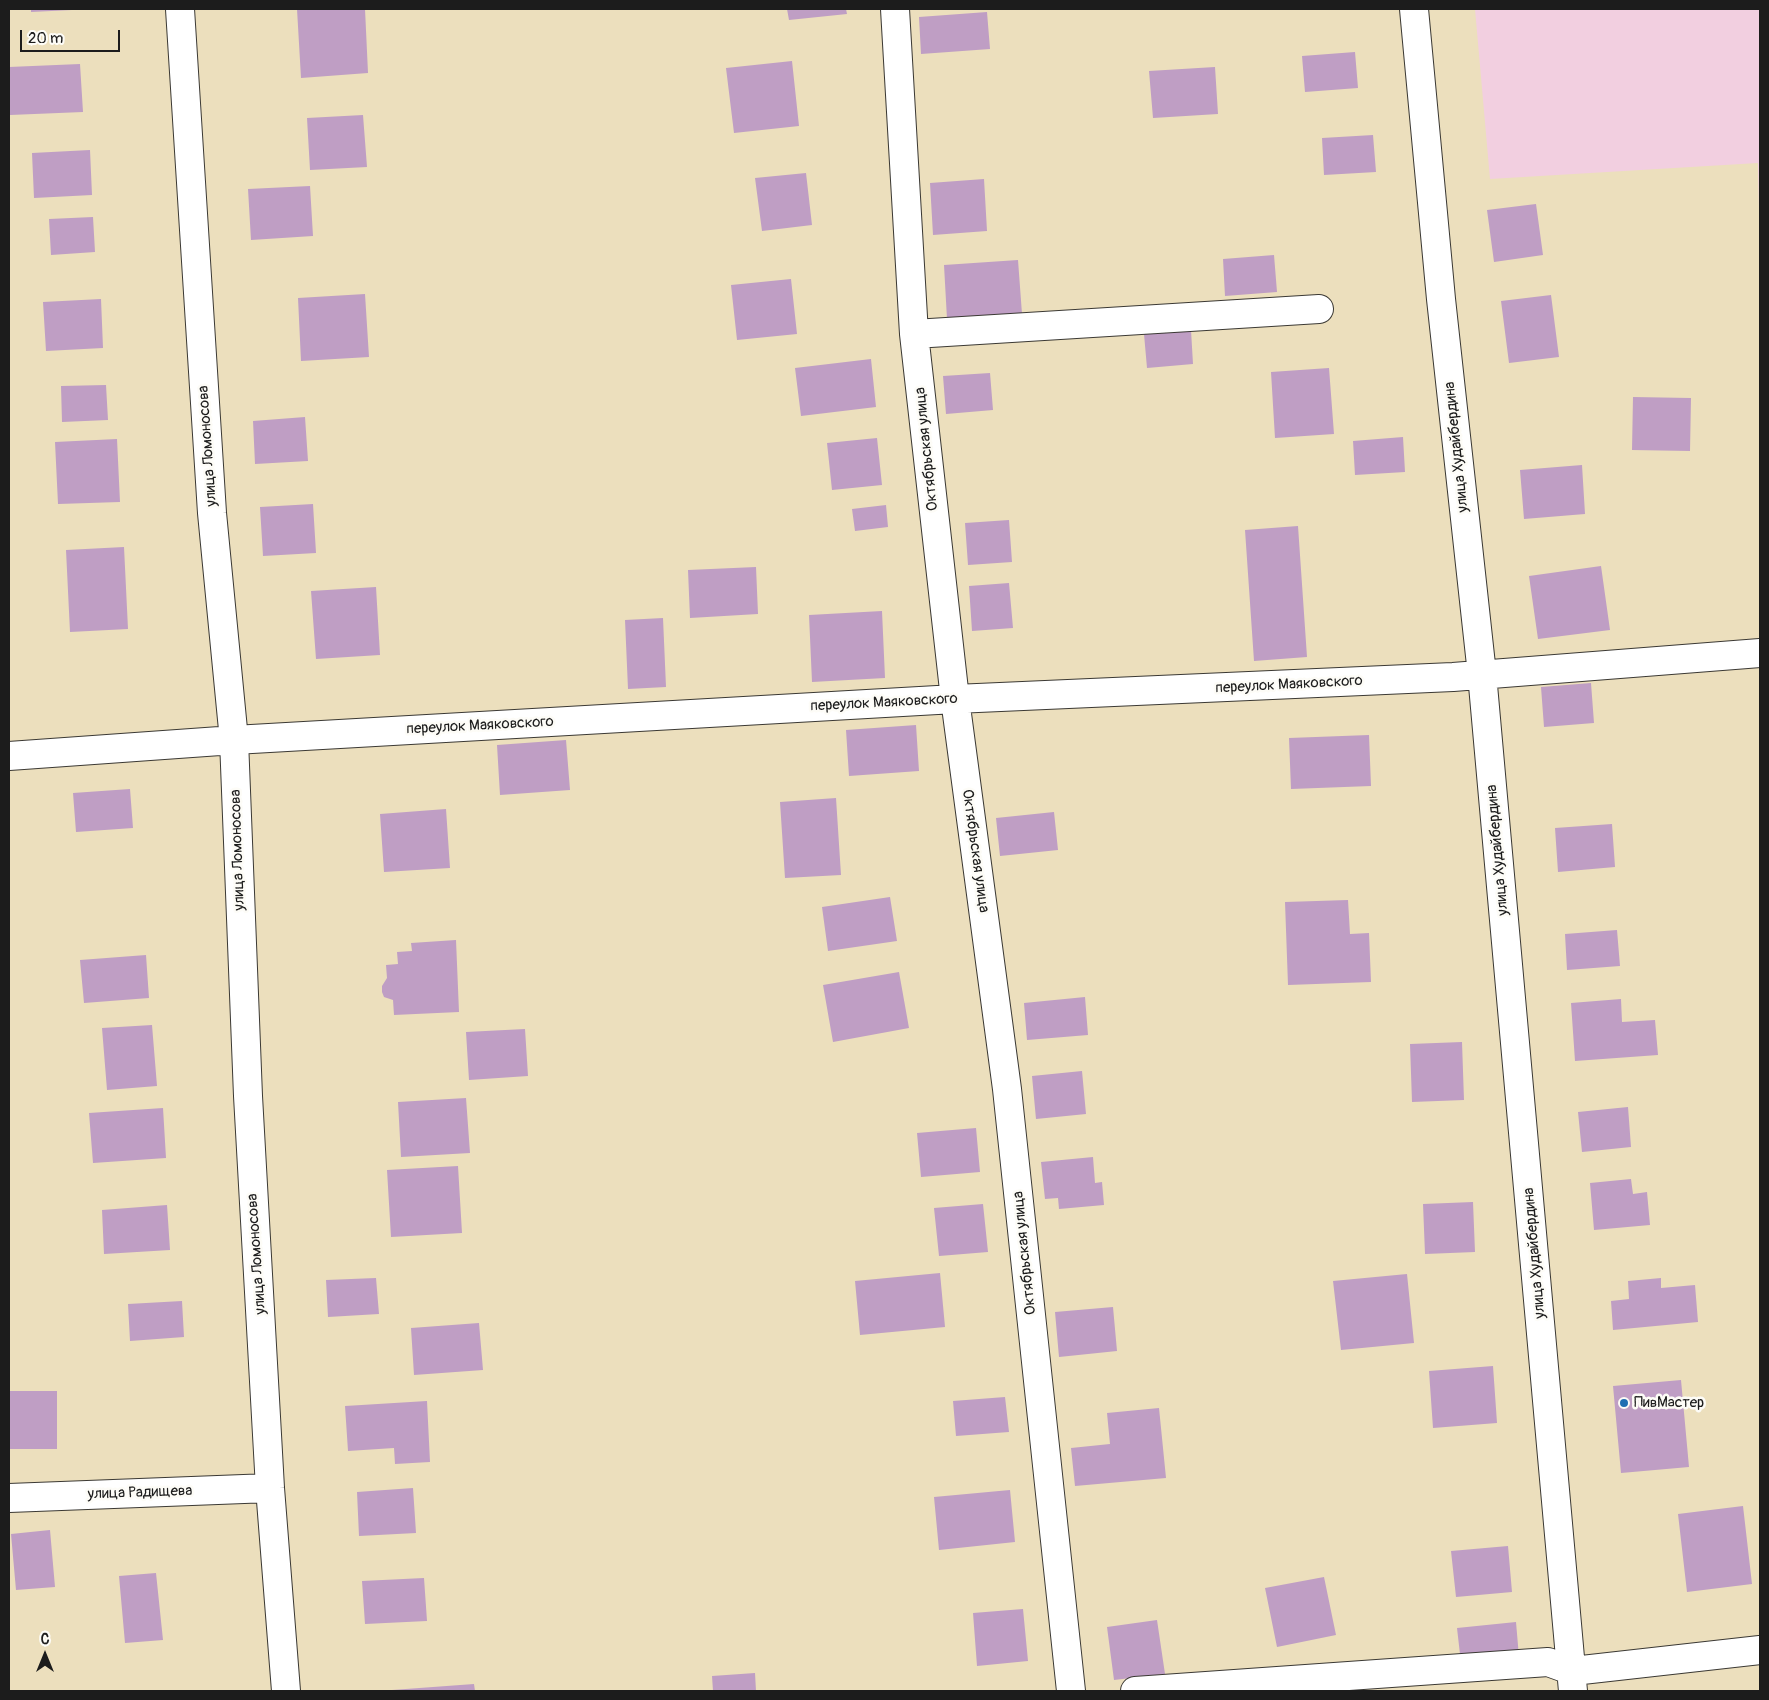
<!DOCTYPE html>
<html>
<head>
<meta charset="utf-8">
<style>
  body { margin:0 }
  #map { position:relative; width:1769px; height:1700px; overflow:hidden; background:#ecdfbd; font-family:Pangolin,sans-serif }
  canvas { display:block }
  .frame { position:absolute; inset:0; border:10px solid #1c1c1c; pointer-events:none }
  .north { position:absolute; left:20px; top:1630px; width:50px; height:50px; -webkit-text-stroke:4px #fdfcf7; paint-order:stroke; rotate:0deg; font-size:14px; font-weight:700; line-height:20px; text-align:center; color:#1c1c1c }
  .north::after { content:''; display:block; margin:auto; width:18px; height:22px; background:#1c1c1c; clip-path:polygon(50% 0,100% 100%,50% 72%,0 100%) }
  .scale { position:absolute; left:20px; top:30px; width:100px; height:22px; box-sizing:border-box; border:2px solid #1c1c1c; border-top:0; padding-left:6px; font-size:15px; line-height:18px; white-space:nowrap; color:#1c1c1c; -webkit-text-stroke:4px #fdfcf7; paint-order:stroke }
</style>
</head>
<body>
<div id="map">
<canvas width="1769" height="1700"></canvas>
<div class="frame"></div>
<div class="north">С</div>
<div class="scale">20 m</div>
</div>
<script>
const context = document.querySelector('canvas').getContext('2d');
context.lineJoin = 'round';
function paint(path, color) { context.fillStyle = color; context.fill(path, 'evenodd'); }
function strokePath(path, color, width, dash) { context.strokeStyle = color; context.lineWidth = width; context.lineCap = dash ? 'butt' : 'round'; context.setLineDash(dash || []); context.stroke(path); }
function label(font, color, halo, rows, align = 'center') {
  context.font = font + ' Pangolin,sans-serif'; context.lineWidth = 5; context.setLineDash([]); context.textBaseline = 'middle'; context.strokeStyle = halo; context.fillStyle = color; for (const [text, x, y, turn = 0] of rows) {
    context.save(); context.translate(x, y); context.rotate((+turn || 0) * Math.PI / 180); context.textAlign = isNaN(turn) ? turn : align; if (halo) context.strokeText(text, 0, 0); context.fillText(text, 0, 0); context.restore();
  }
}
const built = new Path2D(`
  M1475,9h285v246l-2,-92 -268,16z`);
const building = new Path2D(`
  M31,9h41v1l-41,2z
  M297,9h68l3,64 -67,5z
  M787,9h59l1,5 -58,6z
  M987,12l3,37 -69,5 -2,-37z
  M1355,52l3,36 -53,4 -3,-36z
  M792,61l7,65 -65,7 -8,-65z
  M80,64l3,48 -73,3 -1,-48z
  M1215,67l3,47 -65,4 -4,-47z
  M363,115l4,52 -57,3 -3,-52z
  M1373,135l3,37 -52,3 -2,-37z
  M90,150l2,45 -58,3 -2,-45z
  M806,173l6,52 -50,6 -7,-53z
  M984,179l3,52 -54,4 -3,-52z
  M310,186l3,50 -62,4 -3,-51z
  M1536,204l7,51 -49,7 -7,-52z
  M93,217l2,35 -44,3 -2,-36z
  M1274,255l3,37 -52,4 -2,-37z
  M1018,260l4,54 -75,5 -3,-54z
  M791,279l6,55 -60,6 -6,-55z
  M365,294l4,63 -68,4 -3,-63z
  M1551,295l8,62 -50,6 -8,-62z
  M101,299l2,49 -57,3 -3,-49z
  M1191,330l2,34 -46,4 -3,-34z
  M871,359l5,48 -75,9 -6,-48z
  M1329,368l5,66 -59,4 -4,-66z
  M990,373l3,37 -47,4 -3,-38z
  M106,385l2,35 -46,2 -1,-36z
  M1633,397l58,1 -1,53 -58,-1z
  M305,417l3,44 -53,3 -2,-43z
  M1403,437l2,35 -50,3 -2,-34z
  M877,438l5,47 -50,5 -5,-47z
  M117,439l3,63 -62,2 -3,-62z
  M1582,465l3,49 -61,5 -4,-49z
  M313,504l3,49 -53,3 -3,-49z
  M886,505l2,22 -33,4 -3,-22z
  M1009,520l3,42 -44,3 -3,-42z
  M1298,526l9,131 -53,4 -9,-131z
  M124,547l4,82 -58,3 -4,-82z
  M1601,566l9,64 -72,9 -9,-63z
  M756,567l2,47 -68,4 -2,-48z
  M1009,583l4,45 -41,3 -3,-45z
  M376,587l4,68 -64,4 -5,-68z
  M882,611l3,67 -73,4 -3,-67z
  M663,618l3,69 -38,2 -3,-69z
  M1591,683l3,40 -50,4 -3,-40z
  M916,725l3,46 -70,5 -3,-46z
  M1369,735l2,51 -80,3 -2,-51z
  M566,740l4,50 -70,5 -3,-50z
  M130,789l3,39 -57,4 -3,-39z
  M836,798l5,77 -56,3 -5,-76z
  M446,809l4,59 -66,4 -4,-58z
  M1054,812l4,38 -58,6 -4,-38z
  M1612,824l3,43 -57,5 -3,-44z
  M890,897l7,44 -69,10 -6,-44z
  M1348,900l2,34 19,-1 2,49 -83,3 -3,-83z
  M1617,930l3,36 -53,4 -2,-36z
  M456,940l3,72 -65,3 -1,-15 -9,-3 -2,-5v-6l5,-8 -1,-13 12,-1 -1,-12 15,-1 -1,-8z
  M146,955l3,43 -65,5 -4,-43z
  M899,972l10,56 -76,14 -10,-57z
  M1085,997l3,38 -61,5 -3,-37z
  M1621,999l1,23 33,-2 3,35 -83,6 -4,-58z
  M152,1025l5,61 -50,4 -5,-62z
  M525,1029l3,47 -59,4 -3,-48z
  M1462,1042l2,58 -52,2 -2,-58z
  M1082,1071l4,43 -50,5 -4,-43z
  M466,1098l4,55 -69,4 -3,-55z
  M1628,1107l3,40 -49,5 -4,-40z
  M163,1108l3,50 -73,5 -4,-50z
  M976,1128l4,44 -59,5 -4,-44z
  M1093,1157l2,26 7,-1 2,23 -45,4 -1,-11 -13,1 -4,-37z
  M458,1166l4,67 -71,4 -4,-67z
  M1631,1179l2,15 14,-2 3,33 -56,5 -4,-47z
  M1473,1202l2,50 -50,2 -2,-50z
  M983,1204l5,48 -49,4 -5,-48z
  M167,1205l3,45 -66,4 -2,-44z
  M940,1273l5,54 -85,8 -5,-54z
  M1407,1274l7,69 -73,7 -8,-69z
  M376,1278l3,36 -51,3 -2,-37z
  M1661,1278v10l34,-3 3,37 -85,8 -2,-29 18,-2 -1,-18z
  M182,1301l2,36 -54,4 -2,-37z
  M1113,1307l4,44 -58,6 -4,-45z
  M479,1323l4,47 -69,5 -3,-47z
  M1493,1366l4,57 -64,5 -4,-57z
  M1681,1380l8,87 -68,6 -8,-87z
  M9,1391h48v58h-48z
  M1005,1397l4,35 -53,4 -3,-35z
  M427,1401l3,61 -35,2 -1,-16 -46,3 -3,-45z
  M1159,1408l7,70 -91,8 -4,-38 39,-4 -3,-31z
  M413,1488l3,45 -57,3 -2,-44z
  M1010,1490l5,52 -76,8 -5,-53z
  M1743,1506l9,78 -65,8 -9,-78z
  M50,1530l5,57 -39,3 -5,-56z
  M1508,1546l4,46 -56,5 -5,-46z
  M156,1573l7,67 -38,3 -6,-67z
  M1324,1577l12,58 -59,12 -12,-59z
  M424,1578l3,43 -62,3 -3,-43z
  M1023,1609l5,52 -51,5 -4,-53z
  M1157,1620l8,54 -51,6 -7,-53z
  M1516,1622l3,35 -58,6 -4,-35z
  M755,1673l1,18h-43l-1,-15z
  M474,1684l1,7h-83v-1z`);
const minor = new Path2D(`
  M180,9l32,504 22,227 14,356 22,392 16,203
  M895,9l19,325 41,365 52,390 64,602
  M1414,9l27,290 41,375 91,1017
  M914,334l405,-25
  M9,756l225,-16 721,-41 498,-22 307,-24
  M9,1498l261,-10
  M1135,1691l413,-29 25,9 187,-21`);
const markers = [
  [1624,1403,5,"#1f6fb2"]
];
const streetNames = [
  ["улица Ломоносова",208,446,-94],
  ["улица Худайбердина",1457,447,-96],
  ["Октябрьская улица",927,449,-96],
  ["переулок Маяковского",1289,685,-3],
  ["переулок Маяковского",884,703,-3],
  ["переулок Маяковского",480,726,-3],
  ["улица Ломоносова",238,850,-92],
  ["улица Худайбердина",1498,850,-95],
  ["Октябрьская улица",975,851,82],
  ["Октябрьская улица",1025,1253,-96],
  ["улица Худайбердина",1535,1253,-95],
  ["улица Ломоносова",257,1254,-94],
  ["улица Радищева",140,1493,-2]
];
const poiNames = [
  ["ПивМастер",1634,1403]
];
paint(built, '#f2cfe0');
paint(building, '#bf9ec4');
strokePath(minor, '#3b3934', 30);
strokePath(minor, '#fff', 28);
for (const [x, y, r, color] of markers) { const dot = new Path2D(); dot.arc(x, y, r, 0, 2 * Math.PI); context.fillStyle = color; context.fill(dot); strokePath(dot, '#fdfcf7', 2); }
label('15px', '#1c1c1c', '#fdfcf7', streetNames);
label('15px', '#1c1c1c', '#fdfcf7', poiNames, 'left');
</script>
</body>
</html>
